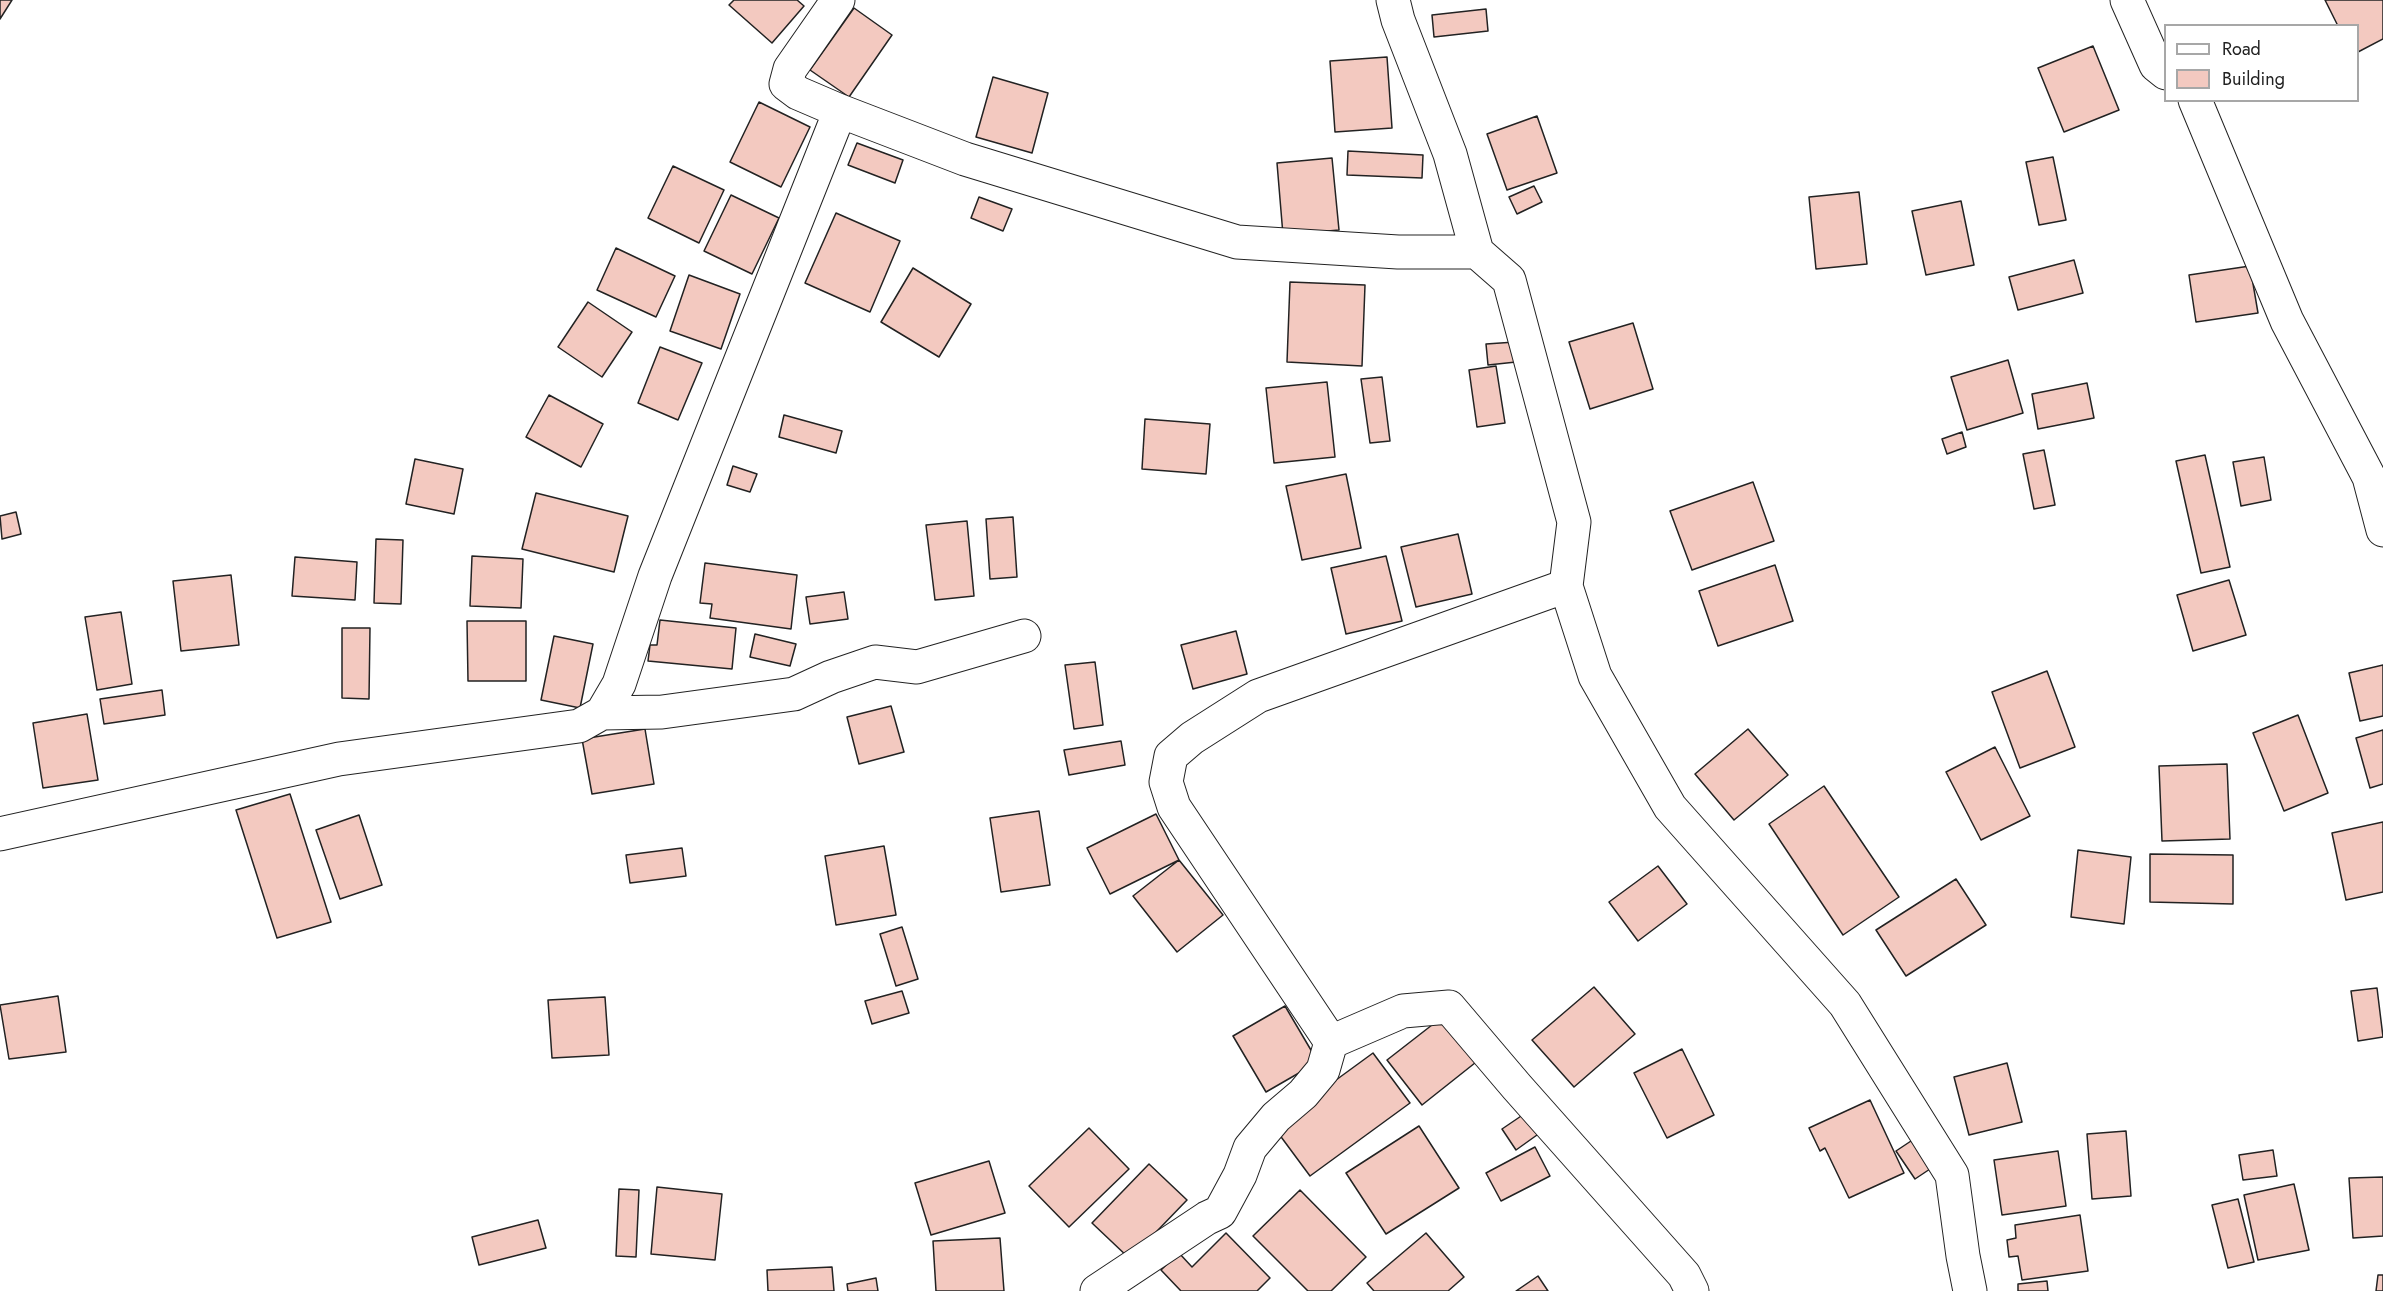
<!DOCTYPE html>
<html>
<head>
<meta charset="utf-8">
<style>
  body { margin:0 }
  #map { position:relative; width:2383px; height:1291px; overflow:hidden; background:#fff; font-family:Jost,sans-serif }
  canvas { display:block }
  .legend { position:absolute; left:2164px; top:24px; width:195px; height:78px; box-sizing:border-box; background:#fff; border:2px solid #a7a7a7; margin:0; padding:8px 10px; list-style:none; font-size:18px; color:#222 }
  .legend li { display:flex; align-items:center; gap:12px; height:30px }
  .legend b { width:30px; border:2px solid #a7a7a7 }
</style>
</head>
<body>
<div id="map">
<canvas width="2383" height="1291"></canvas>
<ul class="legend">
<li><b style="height:8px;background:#fff"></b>Road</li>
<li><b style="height:16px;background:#f3c9c0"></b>Building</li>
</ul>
</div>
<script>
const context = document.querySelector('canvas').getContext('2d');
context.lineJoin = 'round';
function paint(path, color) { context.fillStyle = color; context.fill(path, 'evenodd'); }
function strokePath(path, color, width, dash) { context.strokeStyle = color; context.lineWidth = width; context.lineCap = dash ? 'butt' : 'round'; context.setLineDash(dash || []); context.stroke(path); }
const building = new Path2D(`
  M0,0h12l-12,19z
  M734,0h63l7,6 -32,37 -43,-38z
  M2325,0h58v39l-25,13v-26h-20z
  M854,8l38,27 -43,62 -39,-27z
  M1486,9l2,22 -54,6 -2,-22z
  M2093,46l26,64 -55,22 -26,-64z
  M1387,57l5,71 -57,4 -5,-71z
  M993,77l55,16 -16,60 -56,-16z
  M759,102l51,25 -29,60 -51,-25z
  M1537,116l20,57 -50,17 -20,-56z
  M857,143l46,17 -8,23 -47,-18z
  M1348,151l75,4 -1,23 -75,-3z
  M2053,157l13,63 -27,5 -13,-63z
  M1332,158l7,72 -56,5 -6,-72z
  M673,166l51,24 -25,53 -51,-25z
  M1534,186l8,16 -25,12 -8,-17z
  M1859,192l8,72 -51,5 -7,-72z
  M731,195l48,23 -27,56 -48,-23z
  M979,197l33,12 -9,22 -32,-13z
  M1961,201l13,64 -48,10 -14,-64z
  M836,213l64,28 -30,71 -65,-29z
  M616,248l59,28 -19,41 -59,-27z
  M2074,260l9,33 -65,17 -9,-33z
  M2250,266l8,47 -62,9 -7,-47z
  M913,268l58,36 -32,53 -58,-35z
  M689,275l51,19 -19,55 -51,-18z
  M1290,282l75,3 -3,81 -75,-4z
  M588,302l44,30 -30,45 -44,-30z
  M1633,323l20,66 -63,20 -21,-67z
  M1515,342l1,20 -28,3 -2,-21z
  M660,347l42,16 -24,57 -40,-17z
  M2008,360l15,53 -56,17 -16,-53z
  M1496,366l9,57 -28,4 -8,-57z
  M1382,377l8,64 -20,2 -9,-64z
  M1327,382l8,75 -61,6 -8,-75z
  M2087,383l7,35 -56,11 -6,-35z
  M549,395l54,29 -22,43 -55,-30z
  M784,415l58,16 -6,22 -57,-16z
  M1145,419l65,5 -4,50 -64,-5z
  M1962,432l4,15 -19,7 -5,-15z
  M2044,450l11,55 -21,4 -11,-55z
  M2205,455l25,112 -29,6 -25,-112z
  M2264,457l7,43 -30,6 -8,-44z
  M415,459l48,10 -9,45 -48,-10z
  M733,466l24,8 -7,18 -23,-7z
  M1346,474l15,74 -59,12 -16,-74z
  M1753,482l21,59 -82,29 -22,-59z
  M536,493l92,23 -14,56 -92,-23z
  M16,512l5,22 -19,5 -2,-23z
  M1013,517l4,60 -27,2 -4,-60z
  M967,521l7,75 -39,4 -9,-75z
  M1458,534l14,60 -56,13 -15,-60z
  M376,539l27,1 -2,64 -27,-1z
  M472,556l51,3 -2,49 -51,-2z
  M1386,556l16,65 -56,13 -15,-66z
  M295,557l62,5 -2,38 -63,-4z
  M705,563l92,12 -6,54 -81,-11 2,-14 -12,-1z
  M1775,565l18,56 -75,25 -19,-55z
  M231,575l8,70 -58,6 -8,-70z
  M2229,580l17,55 -53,16 -16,-56z
  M844,592l4,27 -38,5 -4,-27z
  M121,612l11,72 -35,6 -12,-73z
  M660,620l76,8 -4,41 -84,-8 2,-16h7z
  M467,621h59v60h-58z
  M342,628h28l-1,71 -27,-1z
  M1236,631l11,43 -54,15 -12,-44z
  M755,634l41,10 -6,22 -40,-9z
  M554,636l39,8 -13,64 -39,-8z
  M1095,662l8,63 -29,4 -9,-64z
  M2383,665v51l-23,5 -11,-48z
  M2047,671l28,76 -55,21 -28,-76z
  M162,690l3,25 -61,9 -4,-25z
  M891,706l13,46 -45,12 -12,-47z
  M87,714l11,66 -55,8 -10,-65z
  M2298,715l30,78 -44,18 -31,-78z
  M645,729l9,55 -62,10 -10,-55z
  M1748,729l40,46 -54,45 -39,-46z
  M2383,730v54l-13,4 -14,-50z
  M1121,741l4,24 -56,10 -5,-25z
  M1995,747l35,69 -49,24 -35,-68z
  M2227,764l3,75 -68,2 -3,-75z
  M1824,786l75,111 -56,38 -74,-111z
  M290,794l41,128 -54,16 -41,-128z
  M1039,811l11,74 -49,7 -11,-74z
  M1156,814l23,46 -69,34 -23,-46z
  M359,815l23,70 -42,14 -24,-69z
  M2383,822v70l-37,8 -14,-67z
  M884,846l12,69 -60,10 -11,-69z
  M682,848l4,28 -56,7 -4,-28z
  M2078,850l53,7 -7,67 -53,-7z
  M2150,854l83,1v49l-83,-2z
  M1179,860l44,55 -46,37 -44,-56z
  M1658,866l29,38 -49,37 -29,-39z
  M1956,879l30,46 -80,51 -30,-46z
  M902,927l16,52 -22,7 -16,-52z
  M1594,987l41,47 -61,53 -42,-47z
  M2377,988l6,49 -25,4 -7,-50z
  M902,991l7,22 -37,11 -7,-23z
  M58,996l8,56 -57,7 -9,-54z
  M605,997l4,58 -57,3 -4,-58z
  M1285,1006l33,56 -52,30 -33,-56z
  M1450,1011l35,44 -63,50 -35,-45z
  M1682,1049l32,66 -47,23 -33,-65z
  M1373,1053l37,50 -100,73 -37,-50z
  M2007,1063l15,59 -53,13 -15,-58z
  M1870,1100l34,73 -55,25 -24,-50 -5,3 -11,-23z
  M1530,1110l14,20 -28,20 -14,-21z
  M1419,1126l40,62 -73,46 -40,-61z
  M1089,1128l40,41 -60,58 -40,-41z
  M2126,1131l5,65 -39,3 -5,-65z
  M1917,1137l19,28 -21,14 -19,-28z
  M1535,1147l15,29 -49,25 -15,-28z
  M2273,1150l4,26 -34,4 -4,-25z
  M2058,1151l8,55 -64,9 -8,-55z
  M989,1161l16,52 -74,22 -16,-52z
  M1149,1164l38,36 -57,59 -38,-36z
  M2383,1177v59l-30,2 -4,-60z
  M2294,1184l15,66 -51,10 -14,-65z
  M657,1187l65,7 -7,66 -64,-6z
  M619,1189l20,1 -3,67 -20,-1z
  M1300,1190l66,67 -35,34h-23l-55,-55z
  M2238,1199l16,63 -26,6 -16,-63z
  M2080,1215l8,56 -66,9 -4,-24 -9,1 -2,-17 9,-2 -1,-13z
  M538,1220l8,28 -67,17 -7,-28z
  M1226,1233l44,45 -13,13h-76l-20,-21 18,-17 13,14z
  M1426,1233l38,44 -16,14h-74l-7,-8z
  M1000,1238l4,53h-68l-3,-50z
  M832,1267l2,24h-66l-1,-21z
  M2378,1275h5v16h-7z
  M1538,1276l10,15h-32z
  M876,1278l2,13h-30l-1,-7z
  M2047,1281l1,10h-30v-7z`);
const minor = new Path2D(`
  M838,0l-48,69 -4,15 12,9 42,18 125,48 272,83 161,10h79l32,28 65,242 -8,64 29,90 75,131 175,197 107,171 11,81 7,35
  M1393,0l5,20 52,134 27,98
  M2127,0l29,65 10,8
  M2195,100l92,221 82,156 14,53
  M1566,586l-308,110 -66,42 -21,18 -5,26 8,25 157,235 72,-31 46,-4 68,80 167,188 8,16
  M602,713l60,-1 132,-18 37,-17 44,-15 42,5 107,-31
  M0,834l339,-75 240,-33 23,-13 17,-29 36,-108 185,-465
  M1097,1291l110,-73 13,-6 20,-37 10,-27 26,-31 27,-23 20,-24 8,-28`);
paint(building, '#f3c9c0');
strokePath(building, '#222', 1.5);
strokePath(minor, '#222', 35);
strokePath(minor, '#fff', 33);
</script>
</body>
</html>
